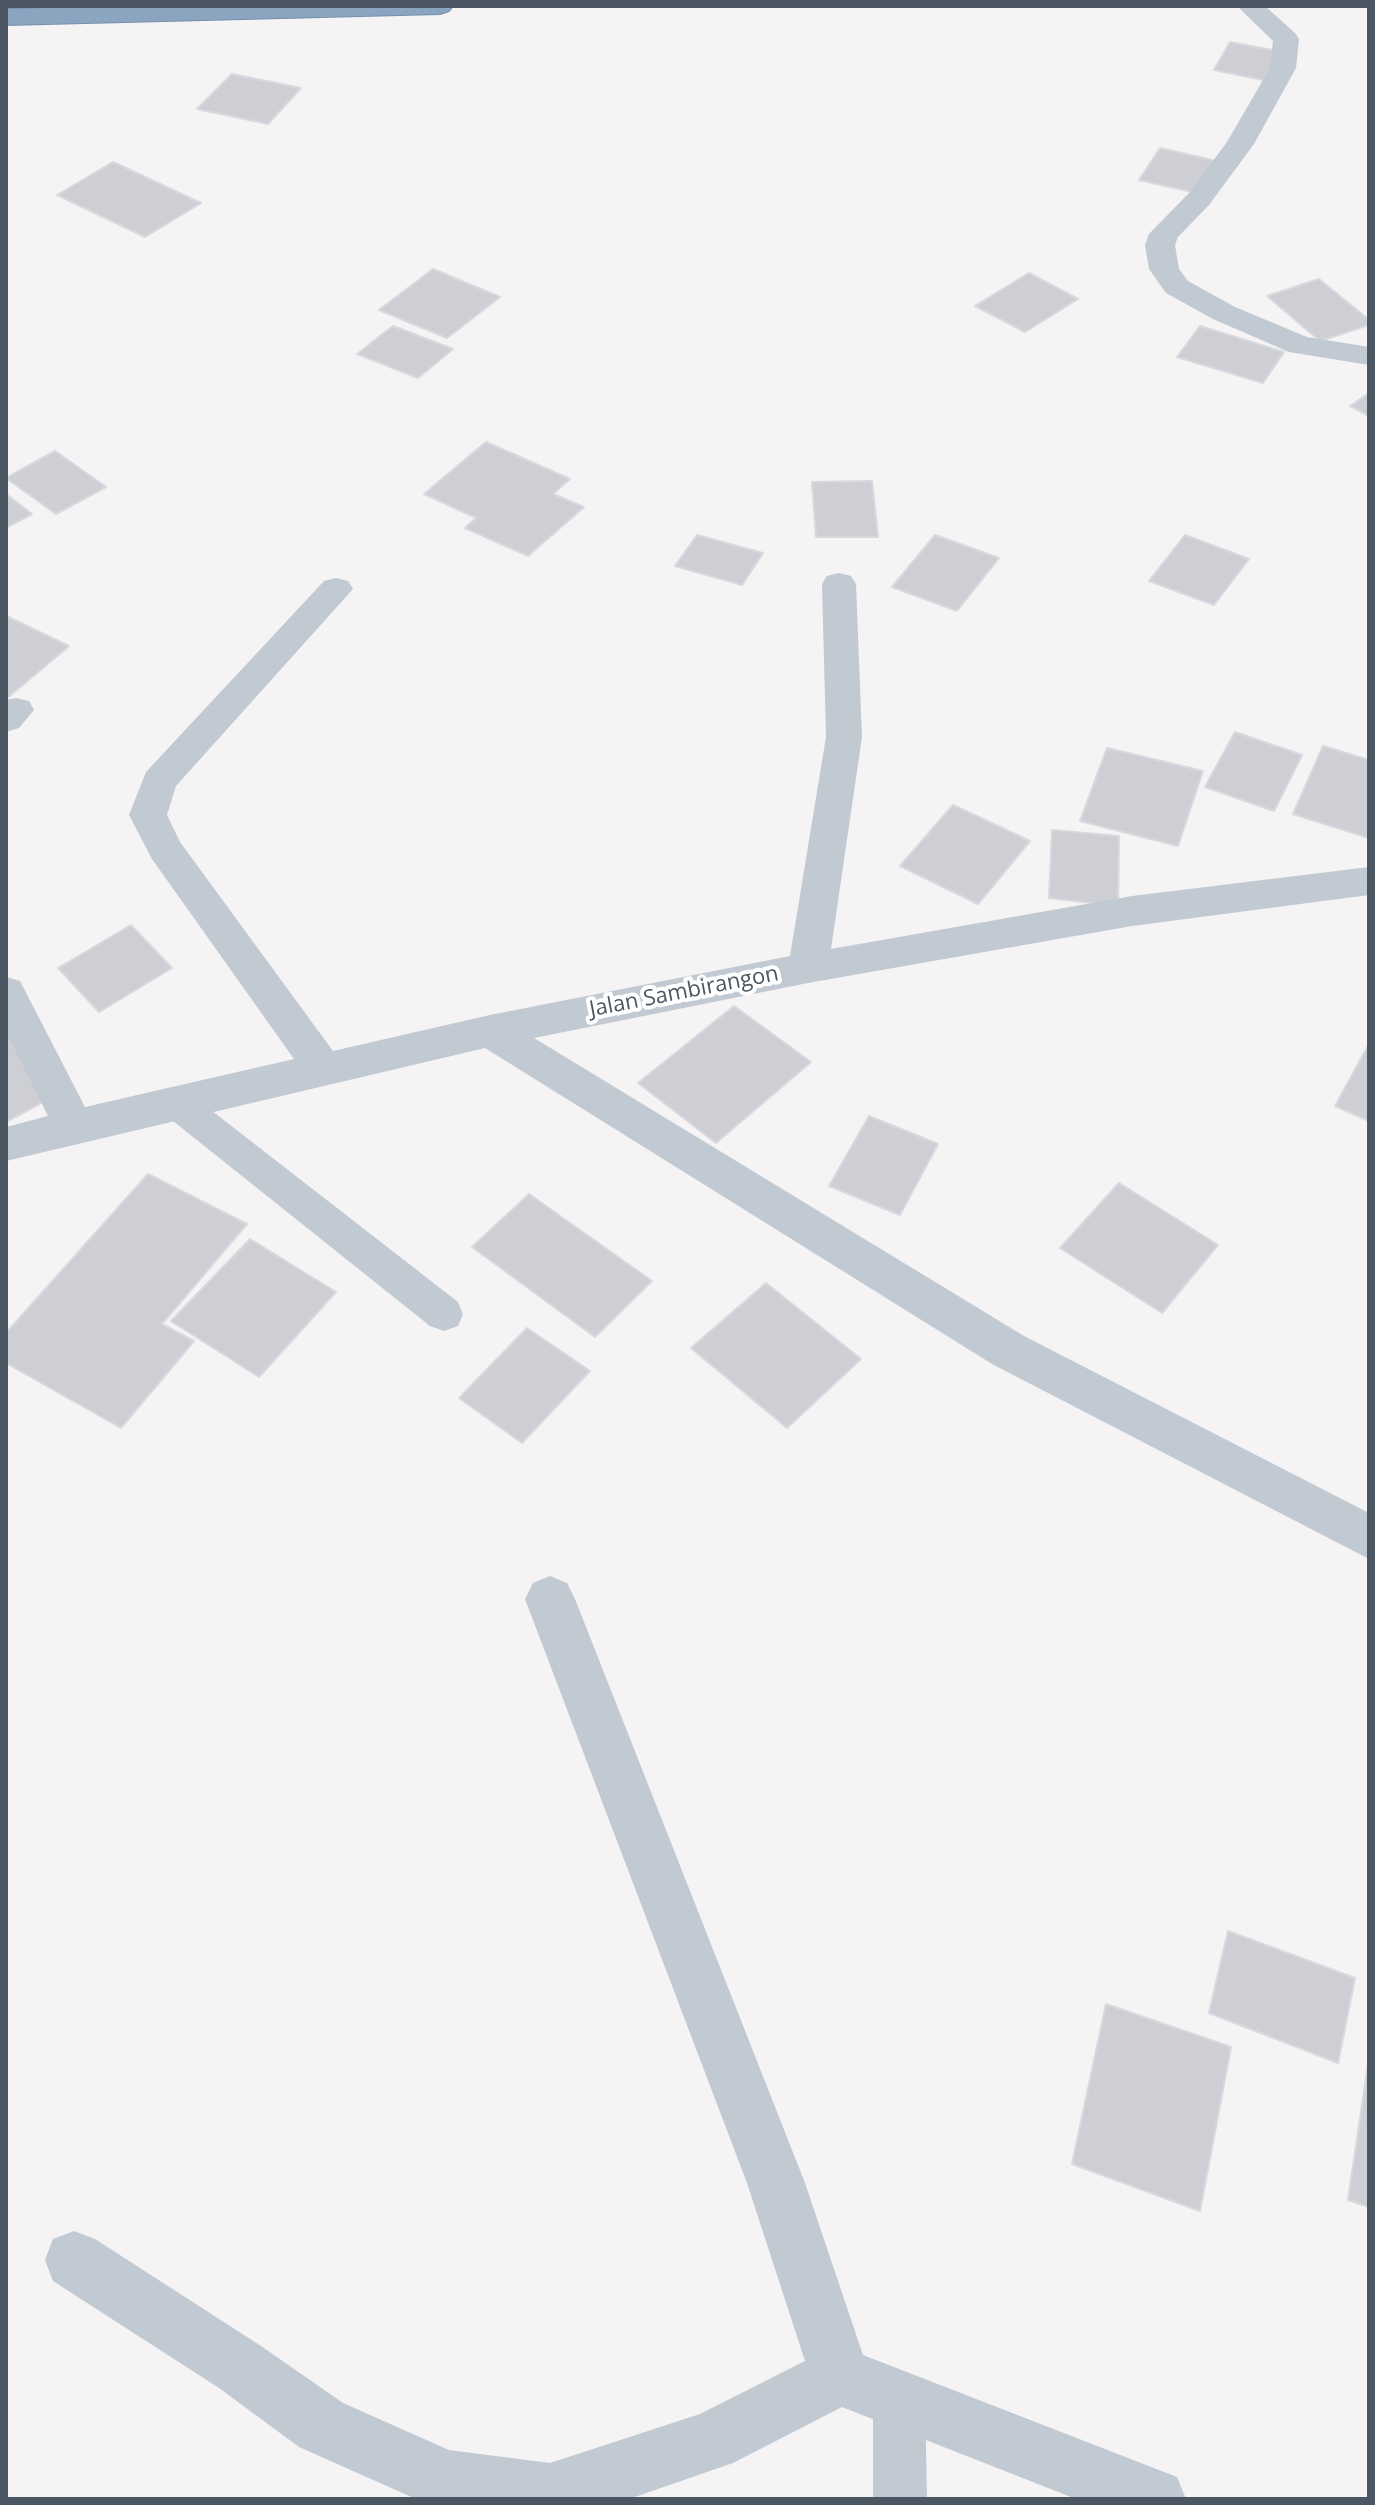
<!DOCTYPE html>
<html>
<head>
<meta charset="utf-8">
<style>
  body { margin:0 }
  #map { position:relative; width:1375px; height:2505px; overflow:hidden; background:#f5f3f3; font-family:"Open Sans",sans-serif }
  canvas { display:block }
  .frame { position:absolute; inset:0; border:8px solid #4a5661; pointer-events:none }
</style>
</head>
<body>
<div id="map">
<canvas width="1375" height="2505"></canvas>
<div class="frame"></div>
</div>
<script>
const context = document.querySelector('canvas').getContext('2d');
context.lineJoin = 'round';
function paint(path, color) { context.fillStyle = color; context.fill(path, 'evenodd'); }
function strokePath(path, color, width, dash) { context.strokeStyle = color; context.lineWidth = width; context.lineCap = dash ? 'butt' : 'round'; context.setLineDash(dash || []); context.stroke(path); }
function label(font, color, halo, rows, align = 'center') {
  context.font = font + ' "Open Sans",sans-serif'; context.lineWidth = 8; context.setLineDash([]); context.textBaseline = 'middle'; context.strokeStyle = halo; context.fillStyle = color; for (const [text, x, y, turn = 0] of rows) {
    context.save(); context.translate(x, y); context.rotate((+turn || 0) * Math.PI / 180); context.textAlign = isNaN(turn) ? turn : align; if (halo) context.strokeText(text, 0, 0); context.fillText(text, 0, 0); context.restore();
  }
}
const building = new Path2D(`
  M1230,42l53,10 -15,29 -54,-11z
  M232,74l69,14 -33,36 -71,-15z
  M1160,148l57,13 -20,32 -58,-13z
  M113,162l88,41 -56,34 -88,-42z
  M433,269l67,28 -53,41 -68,-28z
  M1029,273l49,26 -53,33 -50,-26z
  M1319,279l50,41v5l-49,16 -53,-45z
  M393,326l60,23 -35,29 -61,-24z
  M1200,326l84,26 -21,31 -86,-26z
  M1369,393v23l-19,-10z
  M486,442l84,37 -17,15 31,13 -56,49 -63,-28 11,-10 -52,-24z
  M55,451l51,36 -50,27 -50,-36z
  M872,481l6,56h-62l-4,-55z
  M6,494l26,20 -26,14z
  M697,535l66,18 -21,32 -67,-19z
  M935,535l64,23 -42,53 -65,-24z
  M1185,535l64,24 -35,46 -65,-24z
  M6,616l63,30 -63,53z
  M1235,732l67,23 -28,56 -69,-24z
  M1323,746l46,14v78l-76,-24z
  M1107,748l96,23 -25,75 -98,-25z
  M953,805l77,36 -52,63 -78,-38z
  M1052,830l67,6 -1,70 -69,-8z
  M131,925l41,43 -73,44 -41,-44z
  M734,1006l77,56 -95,81 -78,-60z
  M6,1028l50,67 -50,27z
  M1369,1044v77l-34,-15z
  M869,1116l69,28 -38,71 -71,-29z
  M148,1174l99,50 -85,100 32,17 -73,87 -115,-65v-30z
  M1119,1183l99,62 -56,68 -102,-65z
  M529,1194l123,87 -57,56 -123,-90z
  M250,1239l86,53 -77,85 -88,-56z
  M766,1283l95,76 -74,69 -96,-80z
  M527,1328l63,43 -68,72 -63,-45z
  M1228,1931l127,47 -17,85 -129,-50z
  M1106,2004l125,43 -31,164 -128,-47z
  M1369,2057v150l-21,-7z`);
const lane = new Path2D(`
  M176,1089l13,4 269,209 5,12 -5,12 -14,5 -14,-5 -267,-213 -5,-10 5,-10z
  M899,2374l19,7 7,19 2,99h-54v-99l7,-19z`);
const street = new Path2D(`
  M1237,6h28l30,27 4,6 -3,29 -42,76 -45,61 -31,32 -3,8 4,24 9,12 47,26 72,30 62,10v18l-80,-13 -76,-33 -47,-26 -17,-24 -4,-24 4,-11 40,-41 38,-51 43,-74 3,-27z
  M839,573l12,3 5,8 6,153 -31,212 301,-53 237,-29v28l-237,31 -324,57 -274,55 490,298 345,177v46l-377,-195 -507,-316 -479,113v-34l42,-11 -42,-84v-55l14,4 65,126 209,-48 -142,-200 -23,-44 17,-43 178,-191 12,-3 12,3 5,8 -177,197 -9,29 13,27 153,209 157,-36 300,-59 36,-219 -4,-153 5,-8z
  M16,698l13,3 5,9 -15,18 -13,4v-32z
  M550,1576l17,7 8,16 230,584 58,172 314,122 9,22h-110l-234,-92 -109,56 -104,36h-213l-117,-52 -80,-59 -166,-107 -8,-21 8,-21 21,-8 21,8 166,107 82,57 106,47 101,13 150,-49 105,-53 -58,-178 -222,-584 8,-16z`);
const highway = new Path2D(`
  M133,6h320l-4,5 -9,3 -434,11v-16z`);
const streetNames = [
  ["Jalan Sambirangon",684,992,-11]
];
paint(building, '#cdcfd5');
strokePath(building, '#d7d9de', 2);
strokePath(highway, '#7690ad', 2);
paint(lane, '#c1cad2');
paint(street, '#c1cad2');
paint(highway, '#8ba5c1');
label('22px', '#4a5661', '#fff', streetNames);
</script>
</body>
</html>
